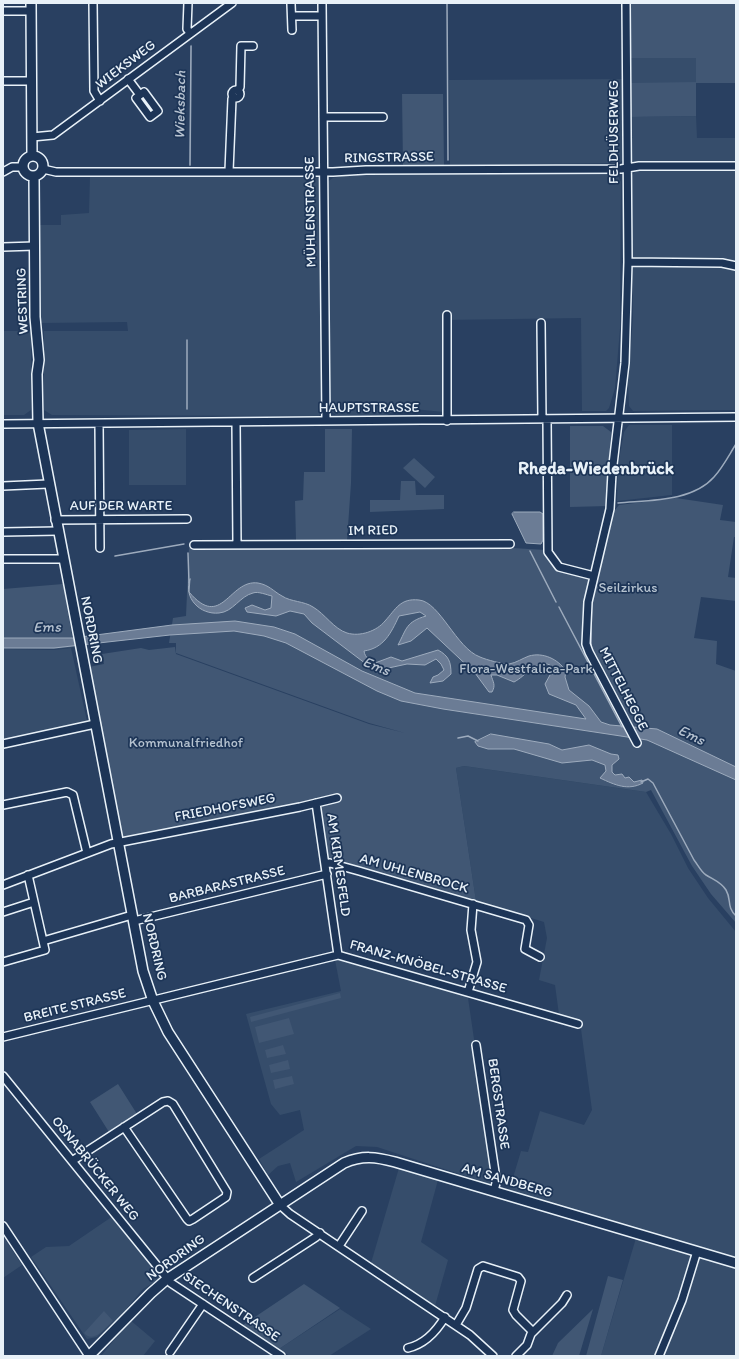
<!DOCTYPE html>
<html>
<head>
<meta charset="utf-8">
<style>
  body { margin:0 }
  #map { position:relative; width:739px; height:1359px; overflow:hidden; background:#294061; font-family:Itim,sans-serif }
  canvas { display:block }
  .frame { position:absolute; inset:0; border:4px solid #e8f1f8; pointer-events:none }
</style>
</head>
<body>
<div id="map">
<canvas width="739" height="1359"></canvas>
<div class="frame"></div>
</div>
<script>
const context = document.querySelector('canvas').getContext('2d');
context.lineJoin = 'round';
function paint(path, color) { context.fillStyle = color; context.fill(path, 'evenodd'); }
function strokePath(path, color, width, dash) { context.strokeStyle = color; context.lineWidth = width; context.lineCap = dash ? 'butt' : 'round'; context.setLineDash(dash || []); context.stroke(path); }
function label(font, color, halo, rows, align = 'center') {
  context.font = font + ' Itim,sans-serif'; context.lineWidth = 3.5; context.setLineDash([]); context.textBaseline = 'middle'; context.strokeStyle = halo; context.fillStyle = color; for (const [text, x, y, turn = 0] of rows) {
    context.save(); context.translate(x, y); context.rotate((+turn || 0) * Math.PI / 180); context.textAlign = isNaN(turn) ? turn : align; if (halo) context.strokeText(text, 0, 0); context.fillText(text, 0, 0); context.restore();
  }
}
const built = new Path2D(`
  M631,58h65v25h-65z
  M624,79l1,80 -6,4 -169,2 -1,-85z
  M696,116l1,22h39v23h-104l-1,-44z
  M736,169v241l-103,1 -4,-5 -1,-24 5,-64 -2,-142 4,-4 8,-2z
  M600,172l17,2 4,8 -1,147 -5,59 -6,20 -3,3h-24l-1,-93 -137,2v92l-31,-3v2l-21,1 -5,3h-51l-6,-5 -3,-228 6,-4 20,-4z
  M315,175l5,4 2,233 -3,4 -267,-1 -8,-5v-79h84l-1,-9 -86,1 -2,-98h22v-10l28,-2 1,-37z
  M3,331h28v79l-7,5h-21z
  M629,425h43v70l-55,6 1,-35 6,-34z
  M186,429v56h-57v-55z
  M71,648l16,73 -84,19v-91l51,1z
  M464,766l182,26 25,42 17,34 20,30 28,34v326l-227,-67 12,-40 7,1 12,-41 44,14 8,-15 -11,-81 -21,-7 -5,-37 -16,-5 8,-42 -3,-16 -68,-21 -20,-133z
  M335,960h6l124,34 3,4 26,178 -4,8 -113,-37 -21,-1 -60,36 -6,-19 -12,3 -10,9 -9,-16 45,-29 -4,-20 -20,5 -9,-11 -25,-90 95,-23z
  M399,1168l39,12 -17,62 27,18 -13,46 -64,-43z
  M113,1216l47,58 -2,6 -15,9 -21,25 -25,23 -10,2 -56,-82 15,-10 23,-1z
  M3,1236l19,29 -19,13z
  M636,1238l100,29v89h-135z
  M340,1309l31,20 -42,27h-39l-11,-7z
  M130,1320l25,21 -12,15h-42z`);
const green = new Path2D(`
  M631,3h105v80h-40v33l-65,1v-34l65,-1v-24h-65z
  M191,44l1,2 -1,120h-2z
  M402,94h41l1,71h-41z
  M570,426h33l8,6 -3,74 -38,1z
  M325,429h27l-1,54 -4,58 -51,-1 -1,-39 8,-1 1,-28h21z
  M414,458l21,19 -10,11 -22,-20z
  M401,481h14l1,14h28v14l-74,3v-12h30z
  M676,498l47,7 -3,15 16,2v15h-2l-6,40 8,1v23l-35,-4 -7,41 23,3 -1,23 20,7v252l-25,-29 -19,-28 -41,-76 -5,2 -182,-26 -8,2 20,133 -149,-41 -9,-61 -193,39 -3,-2 -33,-169 15,-3 -2,-10 39,-6 8,2 26,-3 1,7 193,70 36,9 -36,-10 -193,-70v-10h-7l4,-25 13,-2 3,-68 316,-3 7,3 34,2 12,19 38,10 15,-64 8,-10z
  M63,584l11,63 -20,2 -51,-1v-59z
  M340,993l1,5 -90,24 -1,-5z
  M289,1018l5,16 -35,9 -4,-16z
  M283,1045l3,9 -19,4 -2,-8z
  M288,1060l2,9 -19,4 -2,-8z
  M292,1076l2,8 -19,5 -2,-9z
  M118,1084l19,30 -28,18 -19,-30z
  M608,1276l15,4 -22,76h-15z
  M304,1284l36,24 -61,41 -36,-24z
  M593,1309l-14,47h-27l6,-13z
  M104,1311l9,10c-8,7 -19,23 -29,12z`);
const water = new Path2D(`
  M514,512h26l3,2v26l-2,4 -15,-1 -14,-29z
  M190,579l-1,13c33,39 40,-13 69,-9 11,2 15,8 24,13 9,6 22,5 31,11 12,7 21,22 34,26 13,4 30,-2 38,-12 11,-12 15,-23 34,-21 21,2 37,48 61,57 7,3 22,7 29,7 7,-1 14,-6 20,-8 14,-4 29,3 37,15l-1,6 4,13 20,16 12,16 9,3 47,4 79,38v13l-89,-40 -204,-31 -42,-8 -24,-10 -91,-48 -22,-7 -30,-5 -64,4 -116,13h-51v-10h70l99,-13 63,-4 39,6 21,7 67,37 53,22 171,26 -10,-14 -27,-11 -4,-10 5,-9v-10c-14,-6 -24,11 -36,17l-17,-7h-6c2,7 5,10 1,17h-3l-14,-19 -48,-45 -16,13 -13,4c9,-17 8,-23 28,-29l-6,-4 -21,4c-8,17 -15,32 -35,35 1,7 6,9 11,12l16,-6 11,4 36,-11c11,6 13,12 13,24l-8,7 -13,2 3,-6 5,-2 6,-5 -3,-6 -5,-5 -11,6 -18,-1 -23,5 -14,-2 -58,-44 -8,-9 -14,-3 -14,5 -29,-4 -2,-4 7,-3 13,5 6,-2 1,-12c-5,-1 -14,-5 -19,-3 -13,3 -20,19 -34,20 -19,2 -36,-15 -29,-34z
  M491,734l58,10 13,6 27,-5 22,9 7,1 1,4 -7,6v7l3,3 7,-1 3,4 4,-1 5,5 8,-2 1,3c-15,8 -28,2 -43,-5l6,-7 -1,-6 -13,-5 -30,3 -48,-14h-26l-10,-3 -3,-4z`);
const stream = new Path2D(`
  M447,3l1,157
  M191,21v-18
  M190,165l1,-119
  M187,409v-69
  M618,503c31,-3 74,-1 96,-26 9,-10 15,-22 22,-33
  M530,551l26,51
  M188,553l1,30
  M115,556l69,-12
  M592,601l1,-7
  M559,607l63,120
  M591,646v-38
  M626,715l7,13
  M458,738l10,-2 10,5
  M641,782l7,-3 5,4 41,77c4,5 7,12 12,15 8,5 15,7 20,15 6,10 0,16 10,26`);
const minor = new Path2D(`
  M93,3l1,88 6,10
  M188,3l-1,26 3,4
  M322,3l4,418
  M626,3l2,259 -3,101 -13,110 -2,36 -22,93 -2,42 3,8 48,91
  M291,4l1,26
  M3,11h28
  M292,16h30
  M128,79l12,16
  M3,81h29
  M232 94a4 4 0 1 1 8 0a4 4 0 1 1-8 0Z
  M238,91l2,-4 1,-41h12
  M144,92l14,19 -8,6 -14,-19z
  M323,117h60
  M32,137l21,-2 179,-132
  M43,169l13,3h277l33,-2 255,-1 18,-3h97
  M229,171l3,-72 2,-2
  M3,172l9,-5h10
  M3,247l32,-1
  M628,262l94,1 14,3
  M541,323l1,96
  M547,419l1,133 11,15 35,9
  M447,421v-106
  M236,423l1,122
  M3,424l733,-7
  M99,424l1,124
  M3,486l45,-2
  M55,520l132,-1
  M3,532l55,-1
  M194,545l316,-1
  M3,559h60
  M3,744l92,-20
  M316,803l22,152
  M3,805l64,-13 6,3 14,58
  M325,864l5,-1 29,8 167,49 3,5 -4,24 15,8
  M3,885l108,-41 189,-37 37,-9
  M3,912l31,-10
  M134,921l193,-47
  M43,941l89,-26
  M3,962l42,-12 -17,-75
  M468,992l9,-30 -6,-32 2,-26
  M3,1037l335,-82 240,69
  M476,1045l19,127 1,11 -2,8
  M3,1076l168,207 110,73
  M72,1161l91,-59 5,-1 5,3 54,88 -1,5 -33,22 -4,2 -2,-2 -63,-92
  M280,1205l10,9 180,121 23,21
  M3,1226l86,130
  M339,1246l23,-35
  M253,1278l63,-41 4,-4
  M456,1325l10,-17 12,-39 5,-3 35,11 3,4 -8,29 3,5 17,17
  M408,1348c17,-4 28,-16 37,-31
  M170,1352l33,-48
  M516,1356l11,-11 4,-11 31,-31 5,-8
  M659,1356l23,-56 15,-49`);
const major = new Path2D(`
  M31,3l1,153
  M23 166a10 10 0 1 1 20 0a10 10 0 1 1-20 0Z
  M34,177l1,140 4,43 -2,14 1,49 105,548 10,30 15,31 112,173
  M89,1356l62,-63 16,-14 177,-116c19,-8 32,-6 51,-1l341,101`);
const streetNames = [
  ["WIEKSWEG",126,65,-37],
  ["FELDHÜSERWEG",614,132,-90],
  ["RINGSTRASSE",389,158,-1],
  ["MÜHLENSTRASSE",311,212,-91],
  ["WESTRING",23,301,-92],
  ["HAUPTSTRASSE",369,408],
  ["AUF DER WARTE",121,506],
  ["IM RIED",373,531,-1],
  ["NORDRING",91,630,79],
  ["MITTELHEGGE",623,689,63],
  ["FRIEDHOFSWEG",225,808,-11],
  ["AM KIRMESFELD",338,865,82],
  ["AM UHLENBROCK",414,874,16],
  ["BARBARASTRASSE",227,885,-14],
  ["NORDRING",154,947,77],
  ["FRANZ-KNÖBEL-STRASSE",428,967,16],
  ["BREITE STRASSE",75,1006,-14],
  ["BERGSTRASSE",498,1104,82],
  ["OSNABRÜCKER WEG",95,1169,51],
  ["AM SANDBERG",507,1181,16],
  ["NORDRING",176,1258,-36],
  ["SIECHENSTRASSE",231,1307,34]
];
const parkNames = [
  ["Seilzirkus",628,588],
  ["Flora-Westfalica-Park",526,669],
  ["Kommunalfriedhof",186,743]
];
const waterNames = [
  ["Wieksbach",181,105,-89],
  ["Ems",47,628,-1],
  ["Ems",376,667,22],
  ["Ems",691,736,26]
];
const districtNames = [
  ["Rheda-Wiedenbrück",596,469]
];
paint(built, '#364d6b');
paint(green, '#415774');
paint(water, '#6b7c95');
strokePath(water, '#9dabbd', 1);
strokePath(stream, '#9dabbd', 1.5);
strokePath(minor, '#e8f1f8', 10);
strokePath(major, '#e8f1f8', 12);
strokePath(minor, '#1d3557', 7);
strokePath(major, '#1d3557', 9);
label('14px', '#e8f1f8', '#1d3557', streetNames);
label('14px', '#b6c3d0', '#1d3557', parkNames);
label('italic 15px', '#b6c2d0', '#1d3557', waterNames);
label('bold 18px', '#e8f1f8', '#1d3557', districtNames);
</script>
</body>
</html>
